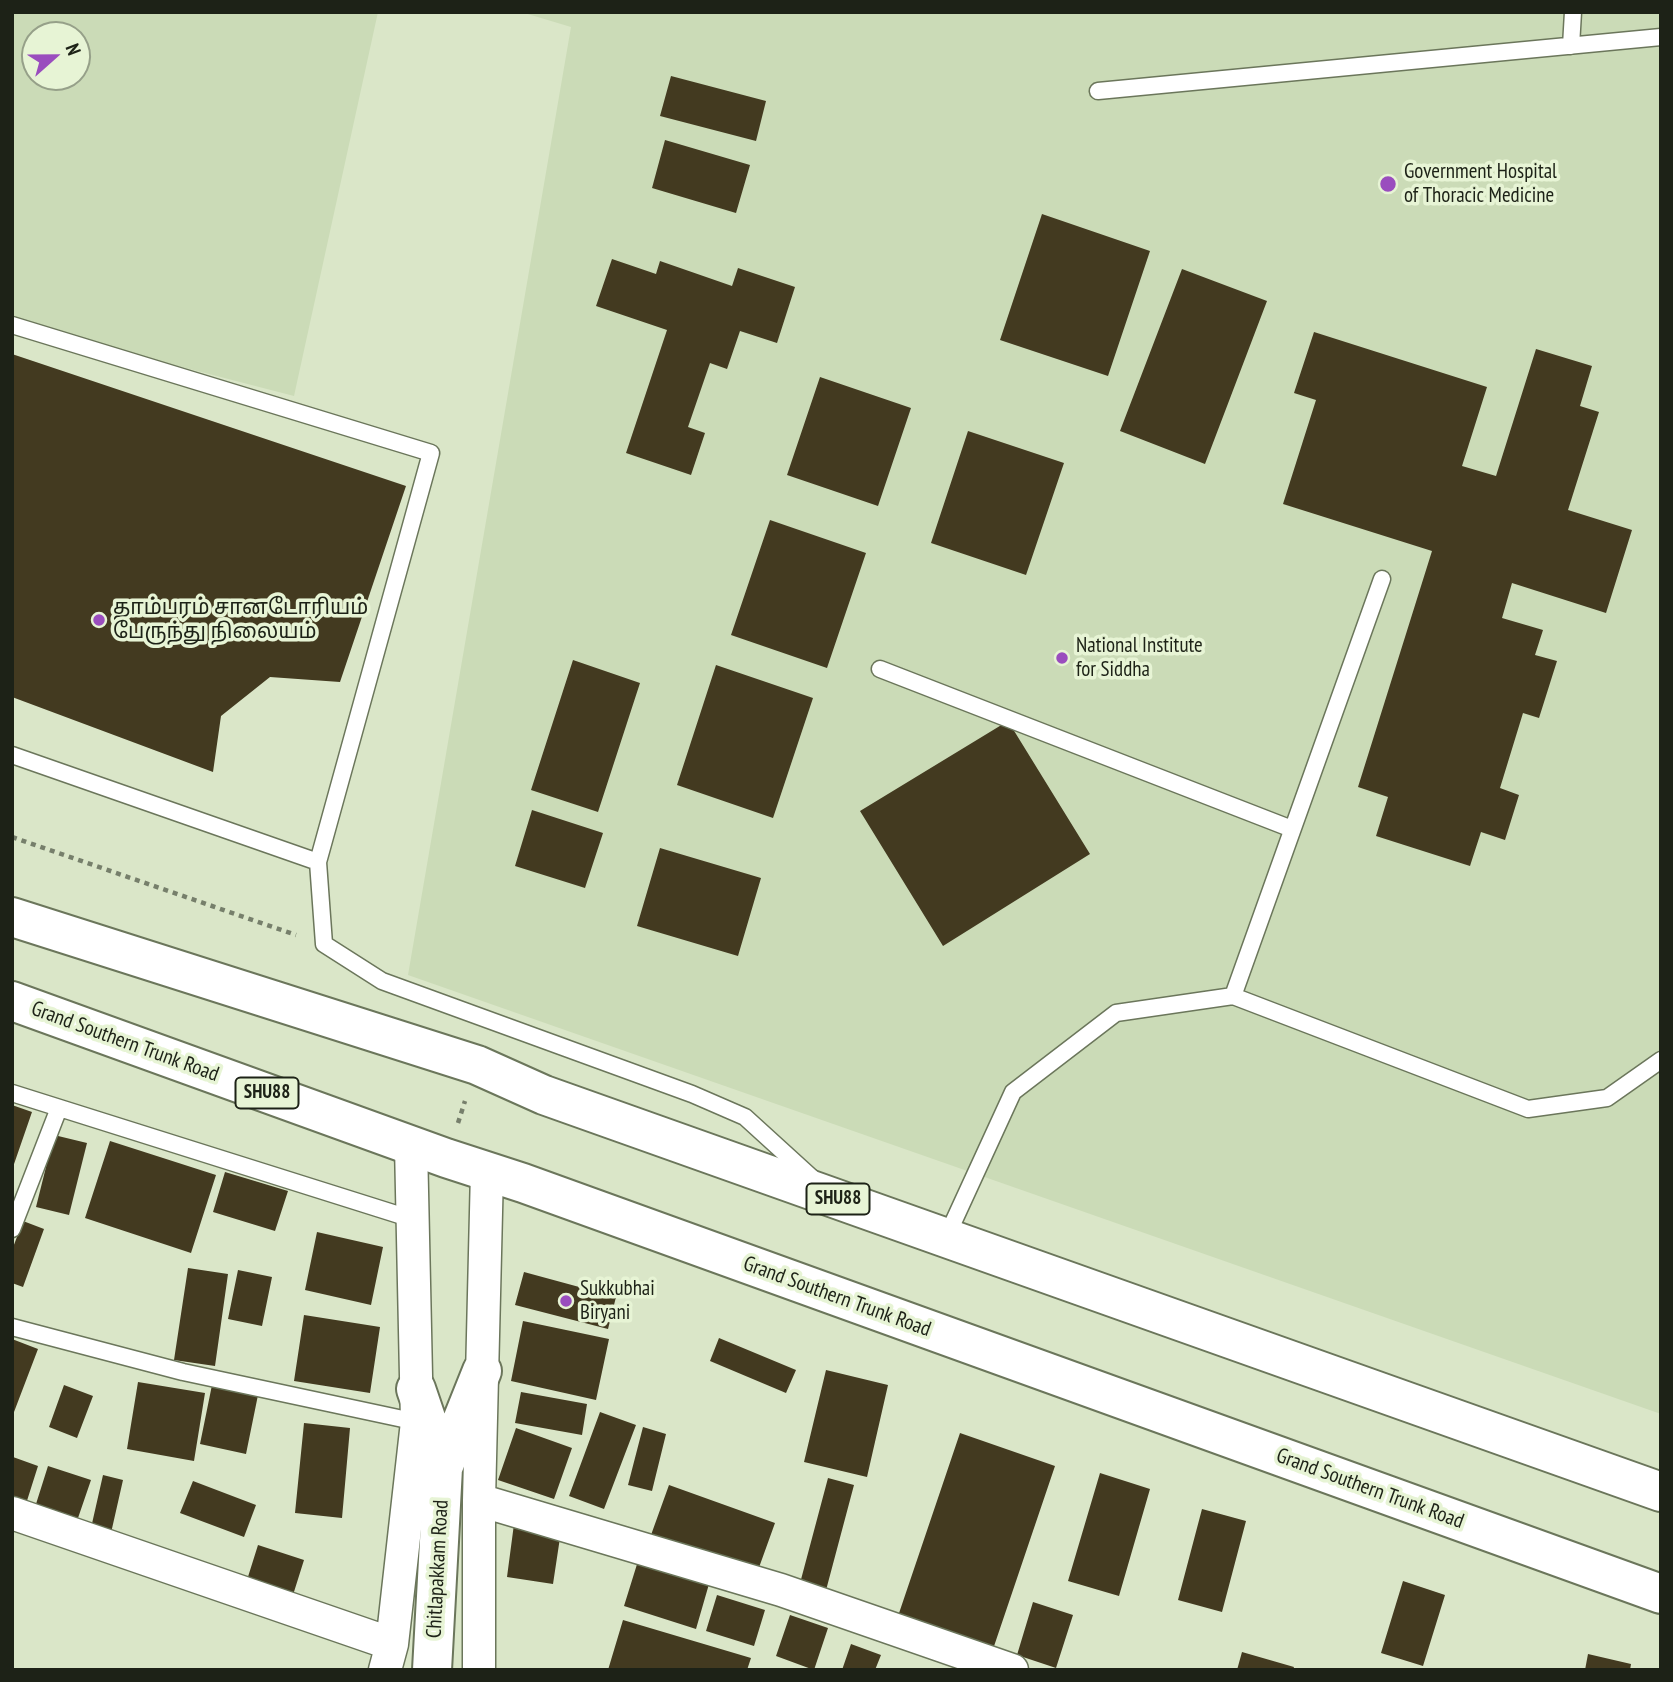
<!DOCTYPE html>
<html>
<head>
<meta charset="utf-8">
<style>
  body { margin:0 }
  #map { position:relative; width:1673px; height:1682px; overflow:hidden; background:#dae6c8; font-family:"PT Sans Narrow",sans-serif }
  canvas { display:block }
  .frame { position:absolute; inset:0; border:14px solid #1d2217; pointer-events:none }
  .north { position:absolute; left:21px; top:21px; width:70px; height:70px; box-sizing:border-box; background:#e7f4d5; border:2px solid #96a089; border-radius:50%; rotate:69deg; font-size:19px; font-weight:700; line-height:28px; text-align:center; color:#1d2217 }
  .north::after { content:''; display:block; margin:auto; width:24px; height:32px; background:#9a4dbe; clip-path:polygon(50% 0,100% 100%,50% 72%,0 100%) }
</style>
</head>
<body>
<div id="map">
<canvas width="1673" height="1682"></canvas>
<div class="frame"></div>
<div class="north">N</div>
</div>
<script>
const context = document.querySelector('canvas').getContext('2d');
context.lineJoin = 'round';
function paint(path, color) { context.fillStyle = color; context.fill(path, 'evenodd'); }
function strokePath(path, color, width, dash) { context.strokeStyle = color; context.lineWidth = width; context.lineCap = dash ? 'butt' : 'round'; context.setLineDash(dash || []); context.stroke(path); }
function label(font, color, halo, rows, align = 'center') {
  context.font = font + ' "PT Sans Narrow","Noto Sans Tamil",sans-serif'; context.lineWidth = 7; context.setLineDash([]); context.textBaseline = 'middle'; context.strokeStyle = halo; context.fillStyle = color; for (const [text, x, y, turn = 0] of rows) {
    context.save(); context.translate(x, y); context.rotate((+turn || 0) * Math.PI / 180); context.textAlign = isNaN(turn) ? turn : align; if (halo) context.strokeText(text, 0, 0); context.fillText(text, 0, 0); context.restore();
  }
}
const built = new Path2D(`
  M12,12h366l-84,384 -282,-73zM35,35h42v42h-42z
  M521,12h1140v1402l-1253,-439 163,-948z`);
const building = new Path2D(`
  M671,76l95,25 -10,40 -96,-25z
  M665,140l85,25 -14,48 -84,-25z
  M1042,214l108,37 -42,125 -108,-36z
  M612,259l44,15 4,-13 72,25 6,-18 57,19 -18,56 -37,-12 -13,38 -17,-6 -22,64 17,6 -14,42 -65,-22 41,-123 -71,-24z
  M1182,269l85,32 -62,163 -85,-33z
  M1314,332l173,55 -25,79 34,10 40,-127 56,17 -12,40 19,6 -31,98 64,20 -26,83 -94,-30 -10,35 41,12 -8,25 22,6 -18,57 -16,-5 -23,75 19,7 -14,45 -24,-8 -11,34 -94,-30 12,-39 -30,-10 74,-236 -149,-47 33,-104 -22,-7z
  M12,354l394,132 -66,196 -70,-5 -49,39 -8,56 -201,-75z
  M820,377l91,31 -33,98 -91,-31z
  M968,431l96,32 -38,112 -95,-32z
  M770,520l96,33 -39,115 -96,-33z
  M573,660l67,23 -42,129 -67,-22z
  M716,665l97,33 -40,120 -96,-33z
  M1008,721l82,133 -147,92 -83,-135z
  M532,810l71,23 -18,55 -70,-22z
  M660,848l101,30 -23,78 -101,-30z
  M12,1105l20,7 -19,55h-1z
  M54,1135l33,8 -18,72 -33,-8z
  M110,1141l106,34 -25,78 -106,-35z
  M225,1172l63,19 -13,40 -62,-19z
  M23,1221l21,8 -21,58 -11,-4v-33z
  M317,1232l66,15 -12,58 -66,-15z
  M188,1268l40,6 -13,92 -41,-6z
  M238,1270l34,7 -10,49 -34,-7z
  M524,1272l92,25 -8,32 -93,-24z
  M304,1315l76,12 -10,66 -76,-12z
  M523,1321l86,18 -13,61 -85,-19z
  M719,1338l77,32 -10,23 -76,-32z
  M12,1339l26,10 -24,63 -2,-1z
  M826,1370l62,15 -21,92 -63,-15z
  M138,1382l67,11 -11,68 -67,-12z
  M64,1385l29,11 -16,42 -28,-11z
  M212,1385l46,10 -12,59 -46,-10z
  M521,1392l66,12 -5,31 -67,-12z
  M600,1412l36,13 -32,84 -35,-13z
  M304,1423l46,5 -8,90 -47,-5z
  M643,1427l23,7 -14,57 -24,-6z
  M516,1428l56,20 -18,51 -56,-19z
  M960,1433l95,33 -65,192 -95,-33z
  M13,1457l25,9 -13,41 -13,-4z
  M48,1466l43,14 -13,38 -42,-14z
  M1100,1473l50,16 -31,107 -51,-15z
  M103,1475l20,5 -12,53 -20,-5z
  M828,1478l26,7 -29,109 -26,-7z
  M193,1481l63,24 -12,32 -64,-24z
  M669,1485l106,38 -18,50 -106,-38z
  M1202,1509l44,12 -24,91 -44,-12z
  M514,1524l47,7 -8,53 -46,-7z
  M258,1545l46,15 -11,35 -46,-15z
  M638,1561l71,23 -13,45 -72,-23z
  M1403,1581l42,14 -22,71 -42,-13z
  M717,1595l48,15 -11,36 -48,-15z
  M1033,1602l40,13 -17,53 -39,-13z
  M790,1615l38,13 -14,42 -38,-14z
  M623,1620l128,38 -4,12h-139z
  M851,1644l30,11 -6,15h-33z
  M1242,1652l52,15 -1,3h-56z
  M1588,1654l43,10 -1,6h-45z`);
const path = new Path2D(`
  M12,837l284,98
  M458,1123l7,-22`);
const lane = new Path2D(`
  M1571,46l2,-34
  M1098,91l563,-54
  M12,325l419,128 -113,409 -306,-107
  M880,669l412,160
  M318,862l6,82 58,37 310,113 53,23 67,61
  M1233,996l149,-417
  M12,1093l400,126
  M12,1229l47,-121
  M946,1238l67,-146 103,-79 117,-17 295,113 79,-11 54,-38
  M12,1327l171,45 234,50`);
const street = new Path2D(`
  M479,1500l302,90 231,80
  M12,1513l380,131
  M385,1670l7,-26 25,-222 -6,-277
  M479,1670v-170l8,-329`);
const secondary = new Path2D(`
  M416,1389l27,79 39,-97
  M432,1670l11,-202`);
const primary = new Path2D(`
  M12,917l465,148 67,30 1117,397
  M12,1001l434,157 77,25 1138,411`);
const markers = [
  [1388,184,9,"#9a4dbe"],
  [99,620,7,"#9a4dbe"],
  [1062,658,7,"#9a4dbe"],
  [566,1301,7,"#9a4dbe"]
];
const shields = [
  [267,1093,63],
  [838,1199,63]
];
const shieldNames = [
  ["SHU88",267,1093],
  ["SHU88",838,1199]
];
const poiNames = [
  ["Government Hospital",1404,172],
  ["of Thoracic Medicine",1404,196],
  ["தாம்பரம் சானடோரியம்",113,608],
  ["பேருந்து நிலையம்",113,632],
  ["National Institute",1076,646],
  ["for Siddha",1076,670],
  ["Sukkubhai",580,1289],
  ["Biryani",580,1313]
];
const streetNames = [
  ["Grand Southern Trunk Road",125,1042,20],
  ["Grand Southern Trunk Road",837,1297,20],
  ["Grand Southern Trunk Road",1370,1489,20],
  ["Chitlapakkam Road",438,1569,-87]
];
paint(built, '#cbdbb7');
paint(building, '#433a20');
strokePath(lane, '#6b765b', 19);
strokePath(street, '#6b765b', 35);
strokePath(secondary, '#6b765b', 42);
strokePath(primary, '#6b765b', 42);
strokePath(path, '#767f6b', 4.5, [5, 5]);
strokePath(lane, '#fff', 16);
strokePath(street, '#fff', 32);
strokePath(secondary, '#fff', 38);
strokePath(primary, '#fff', 38);
for (const [x, y, r, color] of markers) { const dot = new Path2D(); dot.arc(x, y, r, 0, 2 * Math.PI); context.fillStyle = color; context.fill(dot); strokePath(dot, '#e7f4d5', 2.5); }
for (const [x, y, w] of shields) { const box = new Path2D(); box.roundRect(x - w / 2, y - 15.5, w, 31, 5); context.fillStyle = '#e7f4d5'; context.fill(box); strokePath(box, '#1d2217', 2); }
label('bold 19px', '#1d2217', null, shieldNames);
label('21px', '#1d2217', '#e7f4d5', poiNames, 'left');
label('21px', '#1d2217', '#e7f4d5', streetNames);
</script>
</body>
</html>
